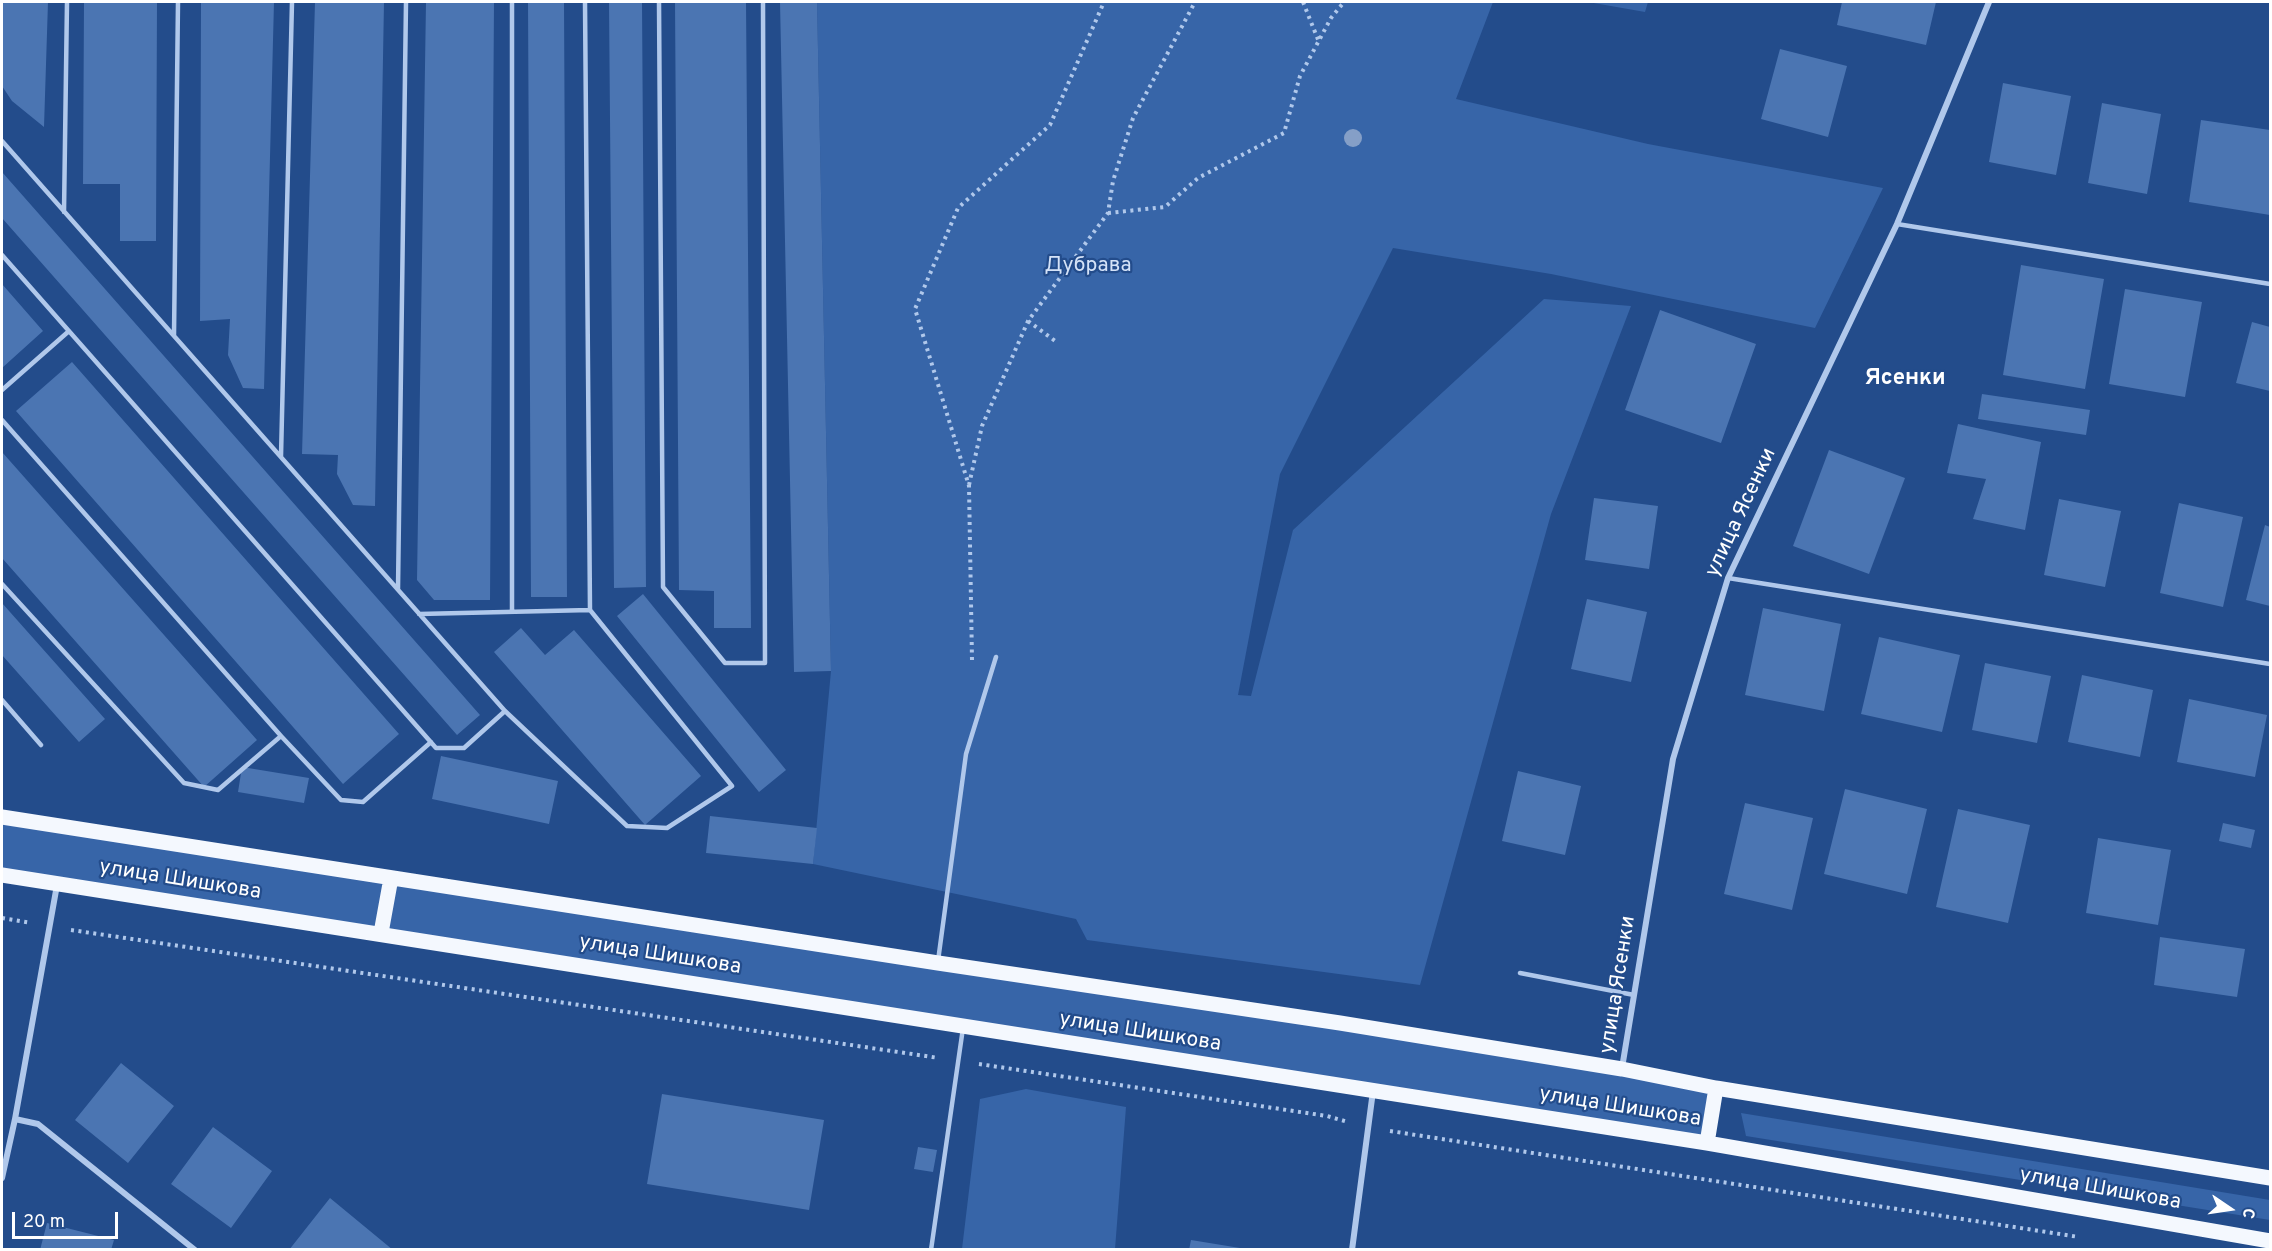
<!DOCTYPE html>
<html>
<head>
<meta charset="utf-8">
<style>
  body { margin:0 }
  #map { position:relative; width:2272px; height:1251px; overflow:hidden; background:#234c8b; font-family:Overpass,sans-serif }
  canvas { display:block }
  .frame { position:absolute; inset:0; border:3px solid #fff; pointer-events:none }
  .north { position:absolute; left:2200px; top:1179px; width:60px; height:60px; -webkit-text-stroke:4px #234c8b; paint-order:stroke; rotate:103deg; font-size:16px; font-weight:700; line-height:24px; text-align:center; color:#fff }
  .north::after { content:''; display:block; margin:auto; width:21px; height:27px; background:#fff; clip-path:polygon(50% 0,100% 100%,50% 72%,0 100%) }
  .scale { position:absolute; left:12px; top:1212px; width:106px; height:27px; box-sizing:border-box; border:3px solid #fff; border-top:0; padding-left:8px; font-size:18px; line-height:21px; white-space:nowrap; color:#fff; -webkit-text-stroke:4px #234c8b; paint-order:stroke }
</style>
</head>
<body>
<div id="map">
<canvas width="2272" height="1251"></canvas>
<div class="frame"></div>
<div class="north">С</div>
<div class="scale">20 m</div>
</div>
<script>
const context = document.querySelector('canvas').getContext('2d');
context.lineJoin = 'round';
function paint(path, color) { context.fillStyle = color; context.fill(path, 'evenodd'); }
function strokePath(path, color, width, dash) { context.strokeStyle = color; context.lineWidth = width; context.lineCap = dash ? 'butt' : 'round'; context.setLineDash(dash || []); context.stroke(path); }
function label(font, color, halo, rows, align = 'center') {
  context.font = font + ' Overpass,sans-serif'; context.lineWidth = 4.5; context.setLineDash([]); context.textBaseline = 'middle'; context.strokeStyle = halo; context.fillStyle = color; for (const [text, x, y, turn = 0] of rows) {
    context.save(); context.translate(x, y); context.rotate((+turn || 0) * Math.PI / 180); context.textAlign = isNaN(turn) ? turn : align; if (halo) context.strokeText(text, 0, 0); context.fillText(text, 0, 0); context.restore();
  }
}
const green = new Path2D(`
  M817,2h676l-37,97 192,45 235,44 -68,140 -264,-54 -158,-26 -113,226 -42,221 13,1 42,-166 251,-231 87,7 -80,208 -131,471 -333,-45 -11,-21 -263,-55 18,-193z
  M1588,2h60l-3,10z
  M2,817l1714,271 -9,55 -1705,-268z
  M1026,1089l100,18 -11,142h-153l18,-150z
  M1741,1113l529,87v20l-524,-84z`);
const building = new Path2D(`
  M2,2h46l-4,125 -32,-26 -10,-15z
  M84,2h73l-1,239h-36v-57h-37z
  M201,2h73l-10,387 -21,-1 -15,-33 2,-36 -30,2z
  M315,2h69l-9,504 -22,-1 -16,-31 1,-19 -36,-1z
  M426,2h68l-4,598h-56l-17,-20z
  M528,2h36l3,595h-36z
  M609,2h33l4,585 -32,1z
  M675,2h71l5,626h-37v-37l-35,-1z
  M780,2h37l14,669 -37,1z
  M1842,2h94l-10,43 -89,-20z
  M1780,49l67,17 -19,71 -67,-18z
  M2003,83l68,13 -15,79 -67,-13z
  M2102,103l59,11 -14,80 -59,-11z
  M2201,120l69,10v85l-81,-13z
  M2,172l478,543 -23,20 -455,-517z
  M2021,265l83,14 -19,110 -82,-14z
  M2,284l41,47 -41,37z
  M2125,289l77,13 -17,95 -76,-13z
  M1660,310l96,34 -35,99 -96,-33z
  M2252,322l18,5v64l-34,-8z
  M72,362l327,372 -56,50 -327,-373z
  M1982,394l108,16 -4,25 -108,-16z
  M1958,424l83,18 -16,88 -52,-11 13,-40 -39,-6z
  M1829,450l76,28 -36,96 -76,-28z
  M2,452l255,288 -53,47 -202,-229z
  M1594,498l64,8 -9,63 -64,-9z
  M2059,499l62,12 -16,76 -61,-12z
  M2179,503l64,14 -20,90 -63,-14z
  M2265,525l5,2v79l-24,-6z
  M643,594l143,176 -27,22 -142,-176z
  M1587,599l60,13 -16,70 -60,-13z
  M2,603l103,116 -26,23 -77,-87z
  M1763,608l78,16 -17,87 -79,-16z
  M521,628l24,27 29,-25 127,146 -56,49 -151,-173z
  M1879,637l81,18 -18,77 -81,-18z
  M1985,663l66,13 -14,67 -65,-13z
  M2082,675l71,15 -13,67 -72,-15z
  M2189,699l78,16 -12,62 -78,-15z
  M441,756l117,25 -9,43 -117,-25z
  M242,767l67,11 -5,25 -66,-11z
  M1518,771l63,15 -16,69 -63,-14z
  M1845,789l82,20 -20,85 -83,-20z
  M1745,803l68,15 -21,92 -68,-16z
  M1958,809l72,16 -22,98 -72,-16z
  M710,816l107,12 -4,36 -107,-11z
  M2223,823l32,7 -4,18 -32,-7z
  M2098,838l73,12 -13,75 -72,-12z
  M2160,937l85,12 -8,48 -83,-12z
  M121,1063l53,43 -46,57 -53,-43z
  M662,1094l162,26 -15,90 -162,-26z
  M213,1127l59,44 -41,57 -60,-44z
  M918,1147l19,3 -4,22 -19,-3z
  M330,1198l63,52h-104z
  M47,1223l67,17 -3,10h-71z
  M1191,1240l49,8v2h-51z`);
const path = new Path2D(`
  M1303,2l16,40
  M1108,213l57,-6 33,-29 86,-45 16,-57 31,-58 13,-16
  M1028,321l30,22
  M969,485l13,-59 46,-105 80,-108 5,-32 20,-63 62,-116
  M972,660l-3,-174 -54,-177 43,-101 92,-83 54,-123
  M2,918l29,5
  M71,930l868,128
  M979,1064l348,52 21,6
  M1390,1131l689,106`);
const lane = new Path2D(`
  M512,2v610
  M659,2l4,585 62,76h40l-2,-661
  M2,141l503,570 122,115 40,2 65,-42 -142,-176
  M64,212l3,-210
  M1897,224l373,60
  M2,255l434,493h28l41,-37
  M174,335l4,-333
  M2,390l67,-59
  M2,420l279,316 60,64 22,2 68,-60
  M281,456l11,-454
  M1728,578l542,86
  M2,584l182,199 34,7 63,-54
  M398,589l8,-587
  M419,614l171,-4 -5,-608
  M2,700l39,45
  M938,961l28,-207 30,-97
  M1520,973l114,22
  M931,1250l32,-222`);
const street = new Path2D(`
  M1622,1068l51,-309 55,-181 169,-354 92,-222
  M15,1119l23,5 157,126
  M2,1178l13,-59 42,-234
  M1352,1250l21,-159`);
const primary = new Path2D(`
  M2,817l936,146 402,60 282,46 94,19 554,90
  M2,875l1705,268 563,98
  M381,933l10,-55
  M1707,1143l9,-55`);
const trees = [
  [1353,138]
];
const parkNames = [
  ["Дубрава",1088,267]
];
const streetNames = [
  ["улица Ясенки",1742,513,-65],
  ["улица Шишкова",180,881,9],
  ["улица Шишкова",660,956,9],
  ["улица Ясенки",1619,985,-81],
  ["улица Шишкова",1140,1033,9],
  ["улица Шишкова",1620,1108,9],
  ["улица Шишкова",2100,1190,10]
];
const neighbourhoodNames = [
  ["Ясенки",1905,380]
];
paint(green, '#3765a8');
paint(building, '#4b75b2');
strokePath(path, '#b0c8eb', 4, [3, 4.5]);
strokePath(lane, '#b0c8eb', 4.5);
strokePath(street, '#b0c8eb', 6);
strokePath(primary, '#f4f8fe', 15);
context.fillStyle = '#859fc7';
for (const [x, y] of trees) { context.beginPath(); context.arc(x, y, 9, 0, 2 * Math.PI); context.fill(); }
label('21px', '#d5e3f8', '#234c8b', parkNames);
label('21px', '#fff', '#234c8b', streetNames);
label('bold 22px', '#fff', '#234c8b', neighbourhoodNames);
</script>
</body>
</html>
